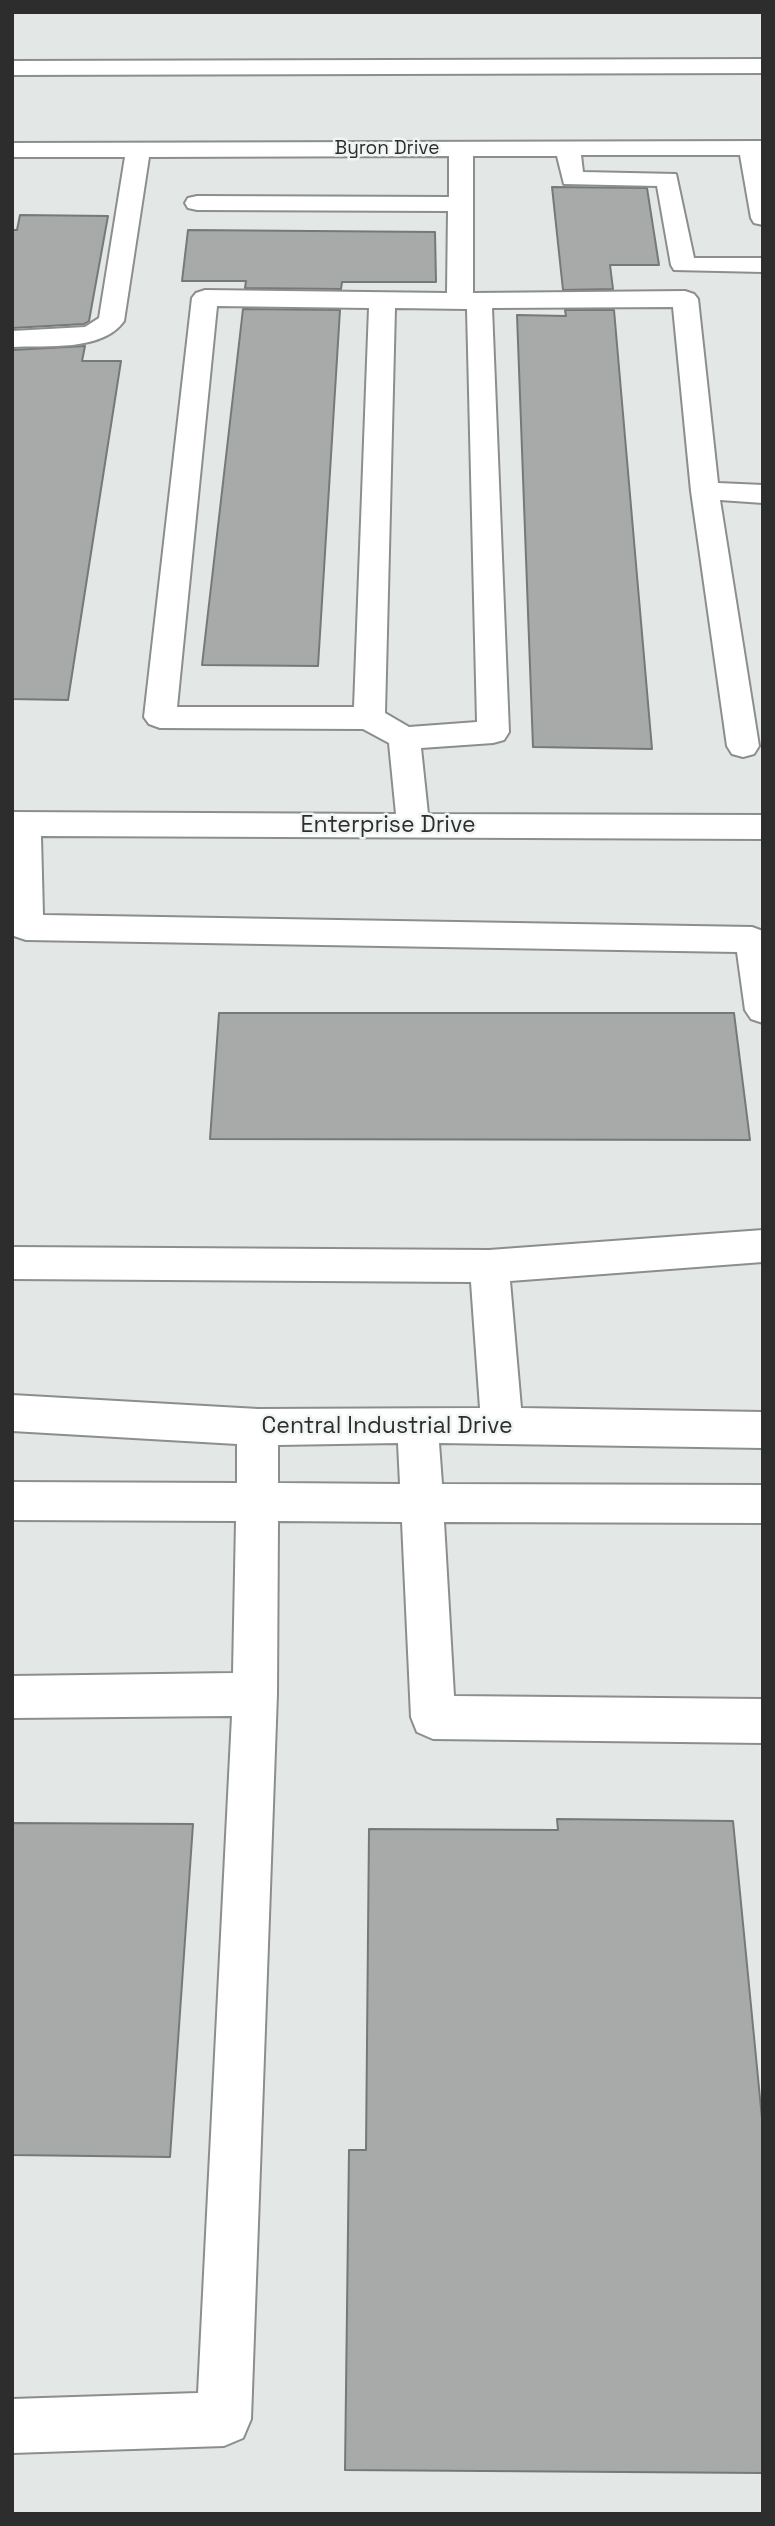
<!DOCTYPE html>
<html>
<head>
<meta charset="utf-8">
<style>
  body { margin:0 }
  #map { position:relative; width:775px; height:2526px; overflow:hidden; background:#e3e7e5; font-family:"Space Grotesk",sans-serif }
  canvas { display:block }
  .frame { position:absolute; inset:0; border:14px solid #2c2d2c; pointer-events:none }
</style>
</head>
<body>
<div id="map">
<canvas width="775" height="2526"></canvas>
<div class="frame"></div>
</div>
<script>
const context = document.querySelector('canvas').getContext('2d');
context.lineJoin = 'round';
function paint(path, color) { context.fillStyle = color; context.fill(path, 'evenodd'); }
function strokePath(path, color, width, dash) { context.strokeStyle = color; context.lineWidth = width; context.lineCap = dash ? 'butt' : 'round'; context.setLineDash(dash || []); context.stroke(path); }
function label(font, color, halo, rows, align = 'center') {
  context.font = font + ' "Space Grotesk",sans-serif'; context.lineWidth = 5; context.setLineDash([]); context.textBaseline = 'middle'; context.strokeStyle = halo; context.fillStyle = color; for (const [text, x, y, turn = 0] of rows) {
    context.save(); context.translate(x, y); context.rotate((+turn || 0) * Math.PI / 180); context.textAlign = isNaN(turn) ? turn : align; if (halo) context.strokeText(text, 0, 0); context.fillText(text, 0, 0); context.restore();
  }
}
const building = new Path2D(`
  M552,187l95,1 12,77h-49l3,24 -50,1z
  M20,215l88,1 -19,105 -5,3 -72,4v-98h5z
  M188,230l247,2 1,50h-94l-1,7 -96,-1 1,-7h-64z
  M243,309l97,1 -22,356 -116,-1z
  M565,310h49l38,439 -119,-2 -16,-432 49,1z
  M85,346l-3,15h39l-53,339 -56,-1v-349z
  M219,1013h515l16,127 -540,-1z
  M557,1819l176,2 30,308v344l-418,-3 4,-320h17l3,-321 189,1z
  M12,1823l181,1 -23,333 -158,-2z`);
const minor = new Path2D(`
  M763,141v84l-9,-2 -3,-5 -11,-63h-159l2,17 93,2 18,84h69v14l-89,-2 -3,-5 -14,-79 -93,-2 -7,-28h-84v137l212,-2 9,3 4,5 20,184 45,2v18l-43,-3 39,246 -5,8 -11,3 -11,-3 -5,-8 -36,-255 -18,-184 -181,1 17,424 -5,8 -11,3 -72,5 7,66 335,1v24l-722,-3 2,79 709,12 11,4v92l-12,-4 -6,-9 -8,-58 -711,-12 -12,-4 -2,-124 384,2 -7,-71 -26,-14 -203,-1 -11,-4 -5,-7 48,-419 4,-5 9,-3 242,3 1,-82 -251,-1 -9,-2 -3,-5 3,-5 9,-2 252,1v-41l-300,1 -25,164c-22,31 -78,24 -112,26v-16l73,-4 14,-9 26,-161h-113v-14zM217,306l152,2 -15,399h-177zM395,308l72,1 10,413 -68,5 -24,-14z
  M763,1230v32l-253,19 11,127 242,4v36l-324,-5 3,41 321,1v38l-319,-1 10,174 309,3v44l-330,-4 -16,-7 -6,-15 -9,-195 -124,-1 -1,173 -26,725 -8,19 -19,8 -212,7v-54l186,-6 34,-677 -220,2v-42l221,-3 3,-152 -224,-1v-38l225,1v-39l-225,-13v-36l246,14 222,-1 -9,-126 -459,-3v-32l477,3zM398,1443l2,41 -122,-1v-38z`);
const highway = new Path2D(`
  M763,59v14l-751,2v-14z`);
const farStreetnames = [
  ["Byron Drive",387,149]
];
const streetNames = [
  ["Enterprise Drive",388,826],
  ["Central Industrial Drive",387,1427]
];
paint(building, '#a7aaa9');
strokePath(building, '#757977', 2);
strokePath(minor, '#8b8e8d', 4);
strokePath(highway, '#8b8e8d', 4);
paint(minor, '#fff');
paint(highway, '#fff');
label('19px', '#2c2d2c', '#f0f4f3', farStreetnames);
label('23px', '#2c2d2c', '#f0f4f3', streetNames);
</script>
</body>
</html>
